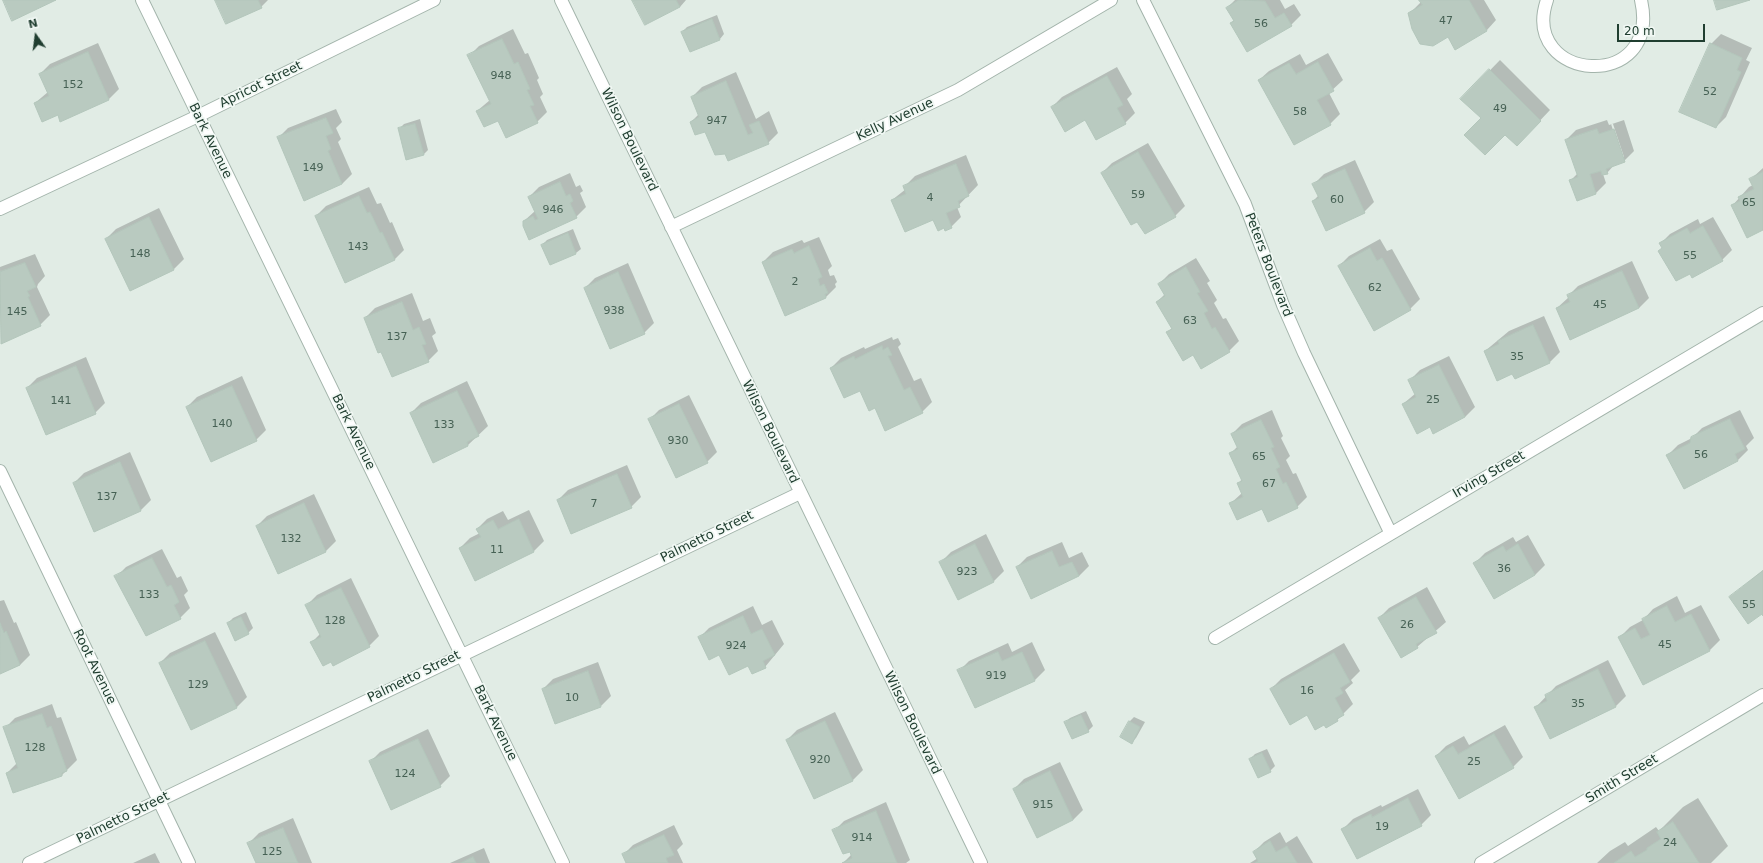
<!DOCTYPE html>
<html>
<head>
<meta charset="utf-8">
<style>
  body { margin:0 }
  #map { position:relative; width:1763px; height:863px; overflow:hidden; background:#e1ece5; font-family:"DejaVu Sans",sans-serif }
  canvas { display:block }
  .north { position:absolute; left:16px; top:16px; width:40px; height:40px; -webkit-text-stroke:3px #f1f8f4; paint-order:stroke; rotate:346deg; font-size:11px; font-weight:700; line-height:16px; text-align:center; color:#203e30 }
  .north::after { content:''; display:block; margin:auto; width:14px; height:18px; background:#203e30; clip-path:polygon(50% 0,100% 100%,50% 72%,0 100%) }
  .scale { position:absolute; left:1617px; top:24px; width:88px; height:18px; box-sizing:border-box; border:2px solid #203e30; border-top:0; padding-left:5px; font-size:12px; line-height:14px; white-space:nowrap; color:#203e30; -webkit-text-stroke:3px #f1f8f4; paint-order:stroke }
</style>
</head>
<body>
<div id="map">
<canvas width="1763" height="863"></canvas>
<div class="north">N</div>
<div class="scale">20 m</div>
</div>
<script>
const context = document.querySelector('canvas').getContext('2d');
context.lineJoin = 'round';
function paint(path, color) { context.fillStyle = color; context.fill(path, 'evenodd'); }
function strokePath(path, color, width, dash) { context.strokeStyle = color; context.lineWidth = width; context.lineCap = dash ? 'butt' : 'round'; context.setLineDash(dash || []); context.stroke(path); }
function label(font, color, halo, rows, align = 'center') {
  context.font = font + ' "DejaVu Sans",sans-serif'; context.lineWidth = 3.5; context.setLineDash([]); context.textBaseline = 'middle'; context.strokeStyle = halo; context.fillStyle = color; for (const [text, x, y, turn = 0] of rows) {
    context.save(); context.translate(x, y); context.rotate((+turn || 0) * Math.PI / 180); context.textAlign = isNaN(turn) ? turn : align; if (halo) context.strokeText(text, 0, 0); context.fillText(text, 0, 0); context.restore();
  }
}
const shadow = new Path2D(`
  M216,0h52l-7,7z
  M633,0h53l-6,7z
  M1235,0h45l5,9 9,-5 7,11 -10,10 -60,-2 3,-3 -7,-12z
  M1420,0h64l12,20 -9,10 -39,6 -39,-22 12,-12z
  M717,15l7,19 -4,5 -30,12 -8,-19 5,-5z
  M513,29l12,25 3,-1 11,25 -2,2 6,14 -3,3 7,15 -10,10 -38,-2 -22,-9 13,-11 -21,-44 10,-10z
  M1721,34l31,14 -6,12 4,2 -24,55 -10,10 -5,-83z
  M98,43l21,46 -10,10 -51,15 -23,-11 13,-11 -8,-18 10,-10z
  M1328,53l15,27 -14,13 11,21 -10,10 -71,-44 10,-9 31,-17 6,11z
  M1500,60l50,50 -33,35 -12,-11 -23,-16 -20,-19z
  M1117,67l15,27 -5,5 8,14 -10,10 -39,-4 -34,-12 10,-10z
  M736,72l20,47 13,-8 9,22 -10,10 -43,10 -20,-23 -14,-8 8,-8 -7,-17 10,-10z
  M336,109l6,13 -6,6 5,11 -3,3 14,32 -10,10 -64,-46 10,-10z
  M420,119l8,31 -5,5 -24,-26 5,-5z
  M1607,120l2,5 15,-5 10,31 -10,10 -9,3 -8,9 -4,1 3,9 -10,10 -19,7 -6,-20 7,-7 -12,-33 10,-10zM1611,124h2l11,33h-2z
  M1148,143l37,63 -10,10 -37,5 -36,-48 10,-10z
  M966,155l12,30 -21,22 4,10 -10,10h-7l-10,-8 -42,-19 14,-11 -1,-3 10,-10z
  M1355,160l19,42 -10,10 -51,-11 6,-6 -5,-11 10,-10z
  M1763,168v61l-31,-23 17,-19 4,-2 -2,-6z
  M570,173l6,14 4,-2 3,6 -3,2 6,14 -10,10 -52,4 11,-10 -6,-14 10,-10z
  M369,187l8,17 4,-1 9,20 2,-1 12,28 -10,10 -78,-44 10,-10z
  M159,208l25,51 -10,10 -43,21 -25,-51 10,-10z
  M1713,217l19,33 -10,10 -32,12 -30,-28 10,-10 28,-15 2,5z
  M573,229l8,20 -5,4 -26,11 -8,-19 5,-5z
  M819,237l13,29 -4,4 2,6 4,-1 3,7 -2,2 1,3 -10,10 -63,-35 10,-10 29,-12 2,3z
  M1380,239l7,12 5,-2 28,50 -10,10 -71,-43 10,-10z
  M35,254l10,22 -7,8 -1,3 13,28 -10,10 -39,18 -1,-76z
  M1196,258l14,23 -3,2 10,17 -3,3 9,16 3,-1 13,23 -10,10 -36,3 -25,-22 4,-4 -15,-26 8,-8 -6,-10 10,-10z
  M1632,261l17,37 -10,10h-82l12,-11 -1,-1 10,-10z
  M628,263l26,60 -10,10 -59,-45 10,-10z
  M412,293l11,28 7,-3 6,15 -4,3 6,15 -10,10 -63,-43 10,-10z
  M1544,316l16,36 -10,10 -37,11 -28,-22 24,-20z
  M892,337l1,3 5,-2 3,6 -3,3 16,34 7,-3 11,24 -10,10 -47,-5 -15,-17 -29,-22 10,-10 23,-11 1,2z
  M1449,356l26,51 -10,10 -35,9 -27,-22 13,-11 -6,-13 10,-10z
  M86,357l19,46 -10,10 -68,-25 10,-10z
  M242,376l24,54 -10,10 -69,-33 10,-10z
  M467,381l21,45 -20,19 -34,16 -23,-48 10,-10z
  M689,395l28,57 -10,10 -58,-42 10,-10z
  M1272,410l11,26 -2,2 9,18 -4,4 7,14 3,-1 11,24 -10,10h-35l-32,-3 12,-11 -4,-9 4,-5 -11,-26 7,-7 -6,-12 10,-10z
  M1740,410l14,28 -8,8 2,4 -10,10 -54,28 -16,-33 10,-10 14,-7 10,-10z
  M130,452l21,48 -10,10 -46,21 -21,-48 10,-10z
  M627,465l14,32 -10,10 -73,-7 10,-10z
  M314,494l22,47 -10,10 -47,21 -22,-46 10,-10z
  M529,510l15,31 -10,10 -59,28 -15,-31 10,-10 10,-5 -3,-4 10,-10 16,-8 5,9z
  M986,534l18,37 -10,10 -35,18 -18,-37 10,-10z
  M1528,535l17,30 -10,10 -60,-12 10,-10 28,-16 3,5z
  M1062,542l7,16 13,-6 7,14 -10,10 -62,-9 10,-10z
  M162,549l15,29 4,-2 7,15 -4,4 6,13 -10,10 -64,-41 10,-10z
  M1763,570v44l-33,-17z
  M351,578l28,58 -10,10 -37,15 -20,-19 9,-9 -14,-28 10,-10z
  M1427,587l19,35 -29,25 -38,-29 10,-10z
  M1677,596l8,17 16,-8 19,35 -10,10 -67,34 -23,-47 10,-10 13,-7 10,-11z
  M4,600l10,23 2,-1 14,33 -10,10 -20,8v-72z
  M753,606l9,19 10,-5 12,24 -19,23 -17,-3 -49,-26 10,-10z
  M246,612l7,16 -5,5 -20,-10 5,-5z
  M215,632l32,65 -10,10 -45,21 -32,-65 10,-10z
  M1032,642l13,28 -10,10 -76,-9 10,-10 39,-18 4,9z
  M1344,643l16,28 -9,9 2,3 -8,7 8,14 -16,16 -29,-6 -37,-25 10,-10z
  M1608,660l18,36 -10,10 -65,32 -15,-31 20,-21z
  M598,662l13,34 -10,10 -45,16 -13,-33 10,-10z
  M52,704l5,14 4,-1 16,43 -15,15 -55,-2 10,-10 -12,-35 10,-10z
  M1086,711l7,15 -5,5 -23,-8 5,-5z
  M835,712l28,58 -10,10 -39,18 -27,-58 10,-10z
  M1134,717l11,5 -9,16 -5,5 -2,-21z
  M1505,725l18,32 -10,10 -77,-11 10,-10 18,-10 5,9z
  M428,729l22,47 -10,10 -70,-24 10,-10z
  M1267,749l8,17 -5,5 -20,-12 5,-5z
  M1060,762l23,48 -10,10 -59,-31 10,-10z
  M1418,789l13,26 -10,10 -78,4 10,-10 28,-14 1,2z
  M1698,798l30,48 -17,17h-114l13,-12 15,-9 3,4 28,-19 3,4 24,-24z
  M886,802l24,58 -4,3h-63l9,-9 -18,-23 10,-10z
  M293,818l19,45h-52l-11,-20 10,-10z
  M674,825l9,19 -6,6 6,13h-56l-4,-8 10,-10z
  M1280,832l6,11 11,-7 16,27h-63l8,-5 -4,-6 10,-10z
  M484,848l6,15h-40z
  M155,853l5,10h-27z`);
const building = new Path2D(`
  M3,0h53l-44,21z
  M215,0h43l4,8 -36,16z
  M632,0h44l4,7 -35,18z
  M1239,0l26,1 10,17 9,-5 8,13 -45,26 -17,-29 4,-2 -8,-13z
  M1419,0h50l18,31 -32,19 -7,-13 -15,9 -13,-2 -8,-15 -4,-16 14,-8z
  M1714,0h36l-33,10z
  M712,19l8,21 -30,12 -9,-20z
  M502,39l12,25 4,-2 12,27 -3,1 7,15 -4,1 8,17 -32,15 -8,-17 -14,6 -8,-16 15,-7 -24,-49z
  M1710,43l32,15 -5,12 4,2 -25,56 -37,-16z
  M88,52l21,48 -49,22 -2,-7 -16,7 -8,-19 15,-7 -10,-22z
  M1318,62l16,29 -17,9 14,25 -37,20 -36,-65 31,-17 7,11z
  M1489,69l52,52 -24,25 -12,-11 -20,20 -21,-20 17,-17 -21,-19z
  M1107,76l16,29 -6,3 9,16 -30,16 -11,-20 -20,12 -14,-25z
  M726,81l22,54 5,-2 -4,-8 10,-4 10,23 -41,17 -3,-7 -10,1 -10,-23 -10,3 -5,-13 9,-5 -8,-20z
  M326,118l7,15 -7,3 5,13 -3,2 14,33 -38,17 -27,-64z
  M415,124l9,31 -18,5 -8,-32z
  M1597,129l2,5 15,-5 11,33 -19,7 2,5 -6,1 -1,-4 -11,3 6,20 -19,7 -8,-21 9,-3 -13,-37z
  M1138,152l38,65 -31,17 -8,-12 -6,3 -30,-52z
  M956,164l13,32 -11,5 2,6 -14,6 6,15 -7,3 -1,-3 -6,3 -5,-11 -28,12 -14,-32 15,-6 -3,-8z
  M1345,169l20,44 -39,18 -14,-30 7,-3 -7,-14z
  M1763,172v58l-16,8 -16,-33 9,-4 -2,-4 16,-8 -5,-10z
  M560,182l6,14 4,-2 3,7 -3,2 7,15 -48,22 -6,-14v-5l10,-5 2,4 3,-1 -10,-22z
  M359,196l8,17 3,-1 10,21 2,-1 13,28 -50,23 -30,-67z
  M149,217l25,53 -44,21 -25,-52z
  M1703,226l20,35 -31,17 -2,-4 -14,7 -18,-30 4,-3 -3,-5 28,-15 3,5z
  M568,233l8,21 -26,11 -9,-20z
  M809,246l13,31 -4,2 2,7 4,-2 4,9 -3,1 1,4 -41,18 -23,-54 30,-13 2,4z
  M1370,248l7,13 5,-3 29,52 -37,21 -36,-65z
  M25,263l11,24 -9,4 3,5 -2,1 13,29 -40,18 -1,-72z
  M1186,267l14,25 -3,1 11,18 -4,2 8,16 3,-2 15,25 -29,17 -8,-14 -10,6 -17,-29 6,-3 -16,-27 9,-6 -7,-12z
  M1622,271l17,37 -69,32 -14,-32 14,-6 -3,-7z
  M618,272l27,62 -35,15 -26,-61z
  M402,302l11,28 6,-3 7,17 -4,1 7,17 -37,15 -11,-25 -3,1 -14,-35z
  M1533,325l17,38 -35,16 -3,-5 -15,7 -13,-30 15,-7 -1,-3z
  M882,346l1,4 5,-3 4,8 -4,1 16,34 6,-3 13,26 -38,18 -10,-23 -6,3 -9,-20 -16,7 -14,-30 24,-12 1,3z
  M1439,365l26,52 -32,17 -3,-7 -13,7 -15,-30 14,-7 -8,-17z
  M76,366l20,48 -50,21 -20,-47z
  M232,386l25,55 -46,21 -25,-55z
  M457,391l22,45 -12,6 1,4 -35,17 -23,-50z
  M679,404l29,59 -32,15 -28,-59z
  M1730,419l15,30 -10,5 3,7 -54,28 -18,-34 24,-12 1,-6z
  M1261,420l13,27 -3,1 9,19 -4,2 7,15 3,-2 12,26 -30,14 -6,-13 -25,11 -8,-17 14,-6 -6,-14 5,-2 -13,-28 9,-4 -7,-15z
  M120,462l21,49 -47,21 -21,-49z
  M617,474l15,34 -61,26 -14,-34z
  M304,503l22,49 -48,22 -22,-48z
  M519,519l15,33 -59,29 -16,-33 22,-11 -5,-8 17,-9 5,9z
  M975,544l19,38 -36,18 -19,-38z
  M1518,544l17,31 -41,24 -21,-36 30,-17 3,5z
  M1052,551l7,16 13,-5 7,14 -48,23 -15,-32z
  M152,558l15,29 4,-2 8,17 -5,3 7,14 -35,17 -32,-60z
  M1763,571v45l-1,-2 -14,10 -19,-27z
  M341,588l29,59 -37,19 -2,-4 -8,4 -13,-24 11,-5 -16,-32z
  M1416,597l21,36 -21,11 2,4 -17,10 -23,-40z
  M1667,606l8,16 16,-8 19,37 -67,34 -25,-48 17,-9 6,11 9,-4 -8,-16z
  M743,616l8,18 11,-5 13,26 -12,6 3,7 -14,6 -4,-8 -19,9 -10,-20 -10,5 -11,-23z
  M241,617l8,17 -14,7 -8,-18z
  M0,623l4,10 2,-2 14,34 -20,9z
  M205,641l32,67 -46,22 -32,-67z
  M998,652l4,9 20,-9 13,29 -60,27 -18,-38z
  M1334,653l16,29 -10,6 3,5 -8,5 9,17 -7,4 1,2 -12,7 -2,-3 -9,5 -8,-15 -17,10 -20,-36z
  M1598,669l18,38 -66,32 -16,-32 13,-6 -2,-6z
  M588,671l13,36 -46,17 -13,-35z
  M42,714l5,14 4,-2 16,45 -5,2v3l-49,17 -7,-20 12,-5 -15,-41z
  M1081,715l8,17 -17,7 -8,-17z
  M825,721l28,60 -39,18 -28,-59z
  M1129,721l11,6 -8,17 -12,-7z
  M1494,734l20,34 -55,31 -24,-43 18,-10 5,8z
  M418,739l23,48 -50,23 -22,-49z
  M1262,753l9,19 -13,6 -9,-19z
  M1050,771l23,49 -36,18 -24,-49z
  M1408,798l14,28 -65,33 -16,-30 30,-15 1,3z
  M876,811l21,52h-55l10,-5 -2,-6 -7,2 -11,-24z
  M1673,822l26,41h-85l17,-12 4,6 12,-7v-2l14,-9 -4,-7z
  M283,828l15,35h-42l-9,-20z
  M664,835l10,20 -8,3 2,5h-42l-4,-9z
  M1270,841l6,11 11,-6 10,17h-42l3,-2 -5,-9z
  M473,857l3,6h-15z`);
const minor = new Path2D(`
  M142,0l421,863
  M561,0l420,863
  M1143,0l102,204 38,101 21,48 86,179
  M1547,0c-28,82 115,94 94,0
  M0,209l198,-93 236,-116
  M671,227l287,-137 153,-90
  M0,471l189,392
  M1215,638l548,-325
  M29,863l771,-370
  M1481,863l282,-168`);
const numberNames = [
  ["47",1446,21],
  ["56",1261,24],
  ["948",501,76],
  ["152",73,85],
  ["52",1710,92],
  ["49",1500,109],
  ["58",1300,112],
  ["947",717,121],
  ["149",313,168],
  ["59",1138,195],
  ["4",930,198],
  ["60",1337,200],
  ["65",1749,203],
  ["946",553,210],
  ["143",358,247],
  ["148",140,254],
  ["55",1690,256],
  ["2",795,282],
  ["62",1375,288],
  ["45",1600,305],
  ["938",614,311],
  ["145",17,312],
  ["63",1190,321],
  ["137",397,337],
  ["35",1517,357],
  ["25",1433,400],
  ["141",61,401],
  ["140",222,424],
  ["133",444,425],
  ["930",678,441],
  ["56",1701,455],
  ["65",1259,457],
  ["67",1269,484],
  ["137",107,497],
  ["7",594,504],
  ["132",291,539],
  ["11",497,550],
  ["36",1504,569],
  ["923",967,572],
  ["133",149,595],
  ["55",1749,605],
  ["128",335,621],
  ["26",1407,625],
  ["45",1665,645],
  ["924",736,646],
  ["919",996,676],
  ["129",198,685],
  ["16",1307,691],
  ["10",572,698],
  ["35",1578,704],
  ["128",35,748],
  ["920",820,760],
  ["25",1474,762],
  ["124",405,774],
  ["915",1043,805],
  ["19",1382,827],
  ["914",862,838],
  ["24",1670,843],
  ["125",272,852]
];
const streetNames = [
  ["Apricot Street",261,85,-26],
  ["Kelly Avenue",895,120,-25],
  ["Wilson Boulevard",629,140,64],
  ["Bark Avenue",210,141,64],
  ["Peters Boulevard",1268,265,69],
  ["Bark Avenue",353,432,64],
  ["Wilson Boulevard",770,432,64],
  ["Irving Street",1489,475,-30],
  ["Palmetto Street",707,537,-26],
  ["Root Avenue",94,667,64],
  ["Palmetto Street",414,677,-26],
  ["Bark Avenue",495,723,64],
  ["Wilson Boulevard",912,723,64],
  ["Smith Street",1622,779,-31],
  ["Palmetto Street",123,818,-26]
];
paint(shadow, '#0003');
paint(building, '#b9cac0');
strokePath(building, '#b3c6bb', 1);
strokePath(minor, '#a3b4ab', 14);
strokePath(minor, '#fff', 12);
label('11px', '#466154', null, numberNames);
label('13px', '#203e30', '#f1f8f4', streetNames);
</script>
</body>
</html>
